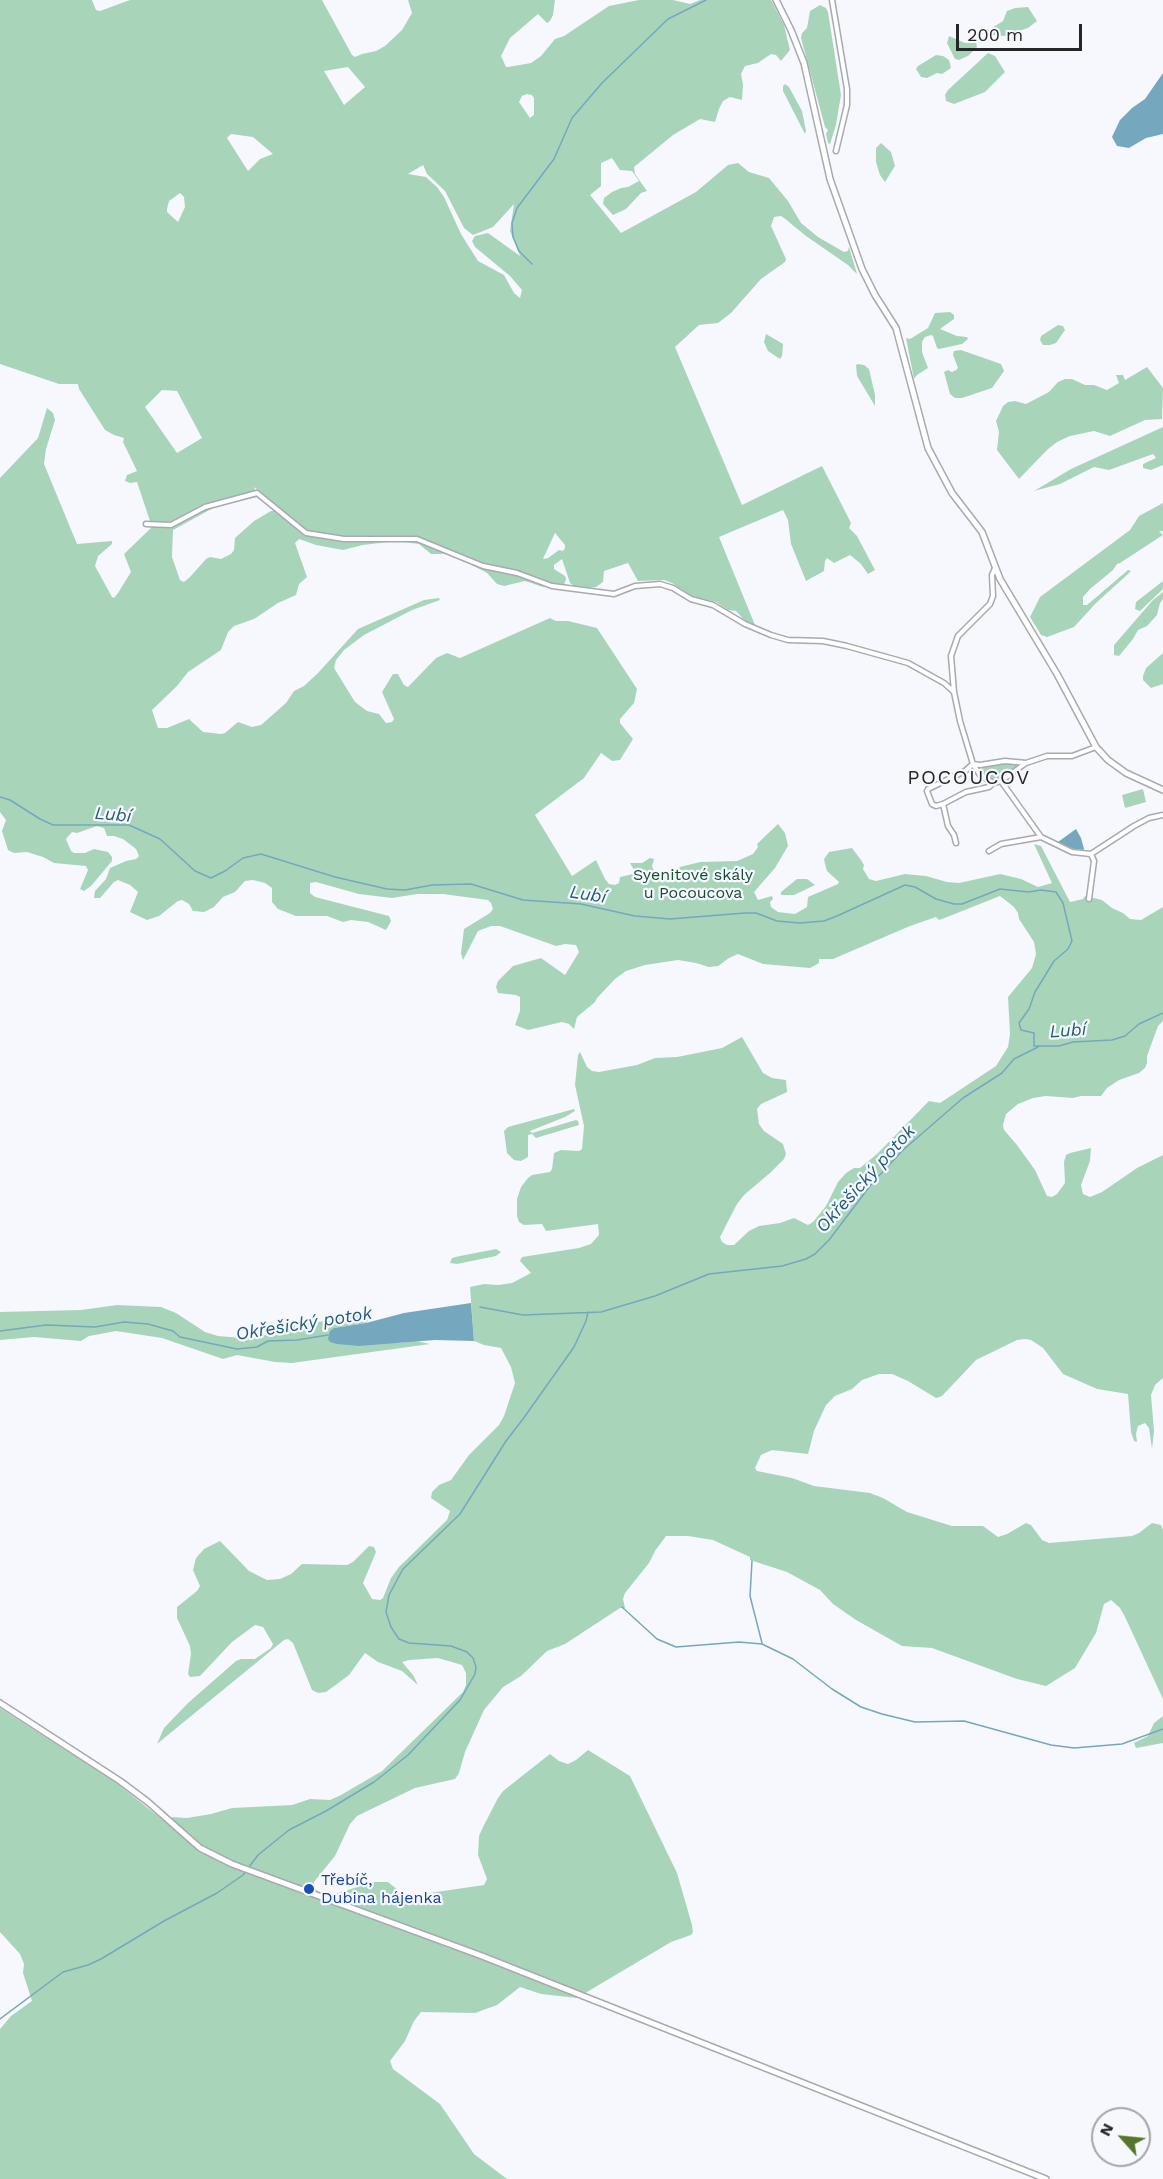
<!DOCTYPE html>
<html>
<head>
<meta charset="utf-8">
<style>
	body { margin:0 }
	#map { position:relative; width:1163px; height:2179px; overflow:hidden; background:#f7f8fe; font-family:"Work Sans",sans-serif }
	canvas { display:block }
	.north { position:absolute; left:1091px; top:2107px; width:60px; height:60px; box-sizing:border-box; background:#f7f8fe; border:2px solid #a3a4a9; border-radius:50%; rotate:297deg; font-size:16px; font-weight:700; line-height:24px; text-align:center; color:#262629 }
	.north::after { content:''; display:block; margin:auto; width:21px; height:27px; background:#57752b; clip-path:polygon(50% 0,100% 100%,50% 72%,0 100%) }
	.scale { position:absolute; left:956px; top:24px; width:126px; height:27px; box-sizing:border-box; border:3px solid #262629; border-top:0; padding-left:8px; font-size:18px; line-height:21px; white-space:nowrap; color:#262629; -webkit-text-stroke:4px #f7f8fe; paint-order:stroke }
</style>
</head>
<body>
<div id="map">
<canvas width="1163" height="2179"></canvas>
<div class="north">N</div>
<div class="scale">200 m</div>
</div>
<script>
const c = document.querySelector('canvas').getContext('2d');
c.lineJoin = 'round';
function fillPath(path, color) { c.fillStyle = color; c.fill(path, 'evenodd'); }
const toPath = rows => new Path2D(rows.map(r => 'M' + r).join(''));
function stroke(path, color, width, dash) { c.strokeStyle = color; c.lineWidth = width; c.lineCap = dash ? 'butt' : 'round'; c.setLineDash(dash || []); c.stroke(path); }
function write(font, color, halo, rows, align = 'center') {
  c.font = font + ' "Work Sans",sans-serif'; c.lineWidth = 4.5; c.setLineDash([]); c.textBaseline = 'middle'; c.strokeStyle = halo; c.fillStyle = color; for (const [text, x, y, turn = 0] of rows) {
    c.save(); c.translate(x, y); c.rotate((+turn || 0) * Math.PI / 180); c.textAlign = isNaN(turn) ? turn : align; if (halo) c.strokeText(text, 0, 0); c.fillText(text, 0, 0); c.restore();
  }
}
fillPath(toPath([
	[0,0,92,0,96,10,100,11,130,0,322,0,352,55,355,57,362,54,376,51,385,46,402,30,412,13,408,0,555,0,553,15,550,21,547,23,538,14,510,38,501,56,506,67,508,67,531,63,541,56,555,39,564,36,609,6,639,0,673,0,690,4,700,0,771,0,784,25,790,50,781,61,776,55,771,54,758,63,745,66,741,74,743,85,742,100,730,97,723,101,719,109,715,122,700,119,673,135,634,167,635,174,647,191,641,193,626,209,613,215,603,204,604,198,612,192,621,188,628,187,639,181,632,171,620,170,612,158,601,163,601,186,590,195,621,233,696,192,728,165,738,163,749,172,769,178,788,201,801,223,818,237,844,252,848,251,849,247,857,274,848,265,806,236,784,218,781,216,774,217,771,226,786,259,785,262,761,279,731,313,718,323,699,325,675,347,742,505,822,466,849,519,851,523,849,528,857,536,875,570,868,574,861,564,850,555,834,563,827,558,825,561,824,571,806,581,791,544,788,520,783,510,719,537,755,625,746,622,736,611,728,610,716,602,691,596,672,583,664,580,638,581,628,563,604,571,603,582,596,587,587,588,574,586,570,583,562,559,554,565,554,569,565,576,566,579,564,585,551,584,543,587,525,581,504,586,497,584,487,573,468,563,446,554,431,554,419,544,396,541,363,545,343,550,316,545,299,539,295,543,307,577,299,584,296,595,278,603,254,619,234,626,228,632,221,650,188,672,177,686,152,710,158,728,167,728,189,719,203,732,221,734,225,733,238,722,252,727,261,725,286,703,294,691,304,686,318,673,358,629,424,600,439,598,440,600,412,610,364,635,344,650,336,660,334,668,355,702,367,711,379,714,386,723,392,722,394,719,382,692,393,674,398,674,404,685,408,687,436,658,447,653,460,658,550,618,556,621,568,621,597,628,637,689,634,703,620,719,620,723,633,739,620,760,612,761,601,753,584,778,535,815,572,876,596,860,605,879,609,884,615,885,619,883,620,877,633,874,634,870,630,863,642,863,650,858,654,859,652,866,655,873,661,876,668,876,680,867,700,862,737,861,753,854,758,847,757,844,778,824,785,833,788,846,775,868,754,892,758,900,772,896,773,899,770,902,771,907,778,912,795,914,807,907,808,897,838,884,839,882,827,871,825,864,824,859,829,852,852,848,861,860,864,865,863,869,869,879,876,881,905,874,926,876,947,882,959,883,1000,874,1021,879,1038,887,1052,883,1034,844,1041,846,1070,902,1083,899,1085,896,1102,900,1112,908,1123,913,1130,919,1141,920,1163,907,1163,1021,1158,1026,1147,1056,1147,1063,1145,1068,1139,1073,1119,1080,1107,1088,1101,1096,1081,1096,1073,1098,1046,1096,1033,1098,1018,1104,1006,1114,1003,1125,1004,1130,1017,1145,1035,1170,1047,1196,1052,1197,1057,1194,1065,1183,1064,1162,1066,1155,1070,1153,1091,1148,1090,1161,1081,1185,1083,1194,1090,1197,1102,1192,1137,1168,1163,1155,1163,1378,1155,1385,1151,1395,1154,1431,1152,1449,1149,1428,1145,1423,1138,1426,1136,1434,1137,1442,1134,1441,1131,1432,1128,1394,1097,1389,1063,1374,1043,1348,1031,1340,1025,1339,1017,1340,976,1360,942,1396,936,1398,908,1381,892,1374,879,1374,862,1380,852,1389,835,1396,826,1405,814,1431,808,1454,772,1450,761,1455,755,1468,757,1471,792,1478,814,1486,870,1493,883,1498,907,1512,952,1526,983,1526,998,1537,1007,1534,1026,1523,1031,1525,1042,1540,1049,1543,1132,1536,1139,1533,1152,1523,1161,1525,1163,1530,1163,1699,1125,1617,1120,1608,1111,1600,1104,1604,1096,1633,1075,1668,1046,1686,1017,1679,932,1648,902,1646,856,1620,833,1604,820,1590,787,1572,750,1560,750,1557,713,1540,688,1536,666,1536,655,1551,649,1563,625,1593,623,1599,625,1608,620,1608,565,1644,547,1651,521,1676,503,1687,484,1710,465,1752,459,1773,455,1779,415,1788,357,1816,350,1824,335,1856,314,1882,313,1888,323,1894,332,1895,373,1882,388,1882,403,1894,409,1896,484,1885,487,1879,478,1855,479,1836,483,1827,498,1798,503,1791,550,1754,559,1761,568,1764,576,1760,588,1750,630,1776,677,1873,692,1925,693,1932,691,1935,671,1942,577,1998,541,1994,520,1987,497,2005,475,2013,421,2012,414,2021,405,2041,390,2061,393,2069,440,2104,474,2154,507,2179,0,2179,0,2029,11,2016,32,2001,23,1973,24,1964,20,1954,0,1932,0,1708,114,1781,164,1821,172,1817,187,1818,211,1814,232,1808,292,1805,310,1799,330,1800,341,1795,382,1771,463,1692,466,1685,466,1673,462,1665,438,1658,409,1660,402,1662,413,1675,418,1685,402,1671,378,1662,365,1653,349,1675,326,1692,318,1693,312,1690,293,1643,288,1639,284,1640,157,1744,164,1728,188,1703,236,1661,241,1659,255,1659,271,1648,273,1644,263,1627,255,1625,232,1642,200,1676,190,1677,188,1674,191,1654,190,1646,177,1618,177,1607,197,1591,200,1586,193,1570,196,1558,204,1549,220,1541,249,1571,267,1580,280,1579,291,1574,302,1564,347,1565,353,1562,369,1546,374,1547,376,1552,363,1583,372,1599,380,1600,383,1598,391,1578,399,1567,447,1520,450,1511,431,1498,432,1492,439,1485,451,1480,469,1455,499,1425,504,1416,515,1383,511,1367,501,1348,484,1345,474,1341,470,1287,484,1284,498,1285,512,1283,531,1273,520,1261,522,1257,579,1248,591,1244,599,1235,598,1224,546,1231,542,1224,524,1225,519,1222,517,1216,517,1199,521,1187,528,1178,532,1175,550,1172,552,1169,554,1153,561,1150,579,1151,582,1149,584,1126,575,1085,578,1055,580,1052,587,1067,592,1071,599,1072,637,1065,655,1058,677,1057,722,1048,742,1037,763,1073,772,1078,786,1080,787,1092,761,1104,757,1109,759,1124,764,1131,783,1144,786,1154,784,1159,770,1173,744,1195,737,1204,720,1237,722,1242,727,1245,734,1245,749,1231,759,1226,780,1223,794,1218,808,1225,813,1222,826,1206,838,1182,846,1173,854,1168,860,1168,878,1153,929,1101,940,1103,996,1066,1008,1047,1010,1034,1008,997,1032,968,1036,954,1034,942,1019,919,1018,913,1014,907,1000,896,942,919,939,920,936,917,910,926,833,959,819,959,819,963,810,968,763,964,738,954,729,958,718,966,709,967,696,963,678,960,645,965,626,971,615,979,597,998,595,1002,577,1017,574,1029,569,1024,562,1022,528,1030,515,1025,520,1011,520,997,516,995,498,993,496,987,498,981,513,966,541,958,565,975,579,952,576,945,565,944,556,946,500,926,491,926,478,931,463,960,461,953,464,929,490,913,493,909,491,903,488,900,443,894,417,894,392,898,359,894,316,882,310,883,310,893,315,897,389,916,391,921,386,930,368,922,351,920,343,922,327,916,296,916,278,909,272,902,272,888,265,883,253,880,245,881,235,892,223,897,214,907,204,912,193,911,189,904,182,900,178,901,159,916,147,920,130,912,138,892,130,885,118,880,114,882,100,898,94,898,95,891,106,879,110,868,126,861,136,859,139,856,136,849,123,839,114,836,107,836,104,828,97,826,77,833,72,832,66,839,71,851,74,853,85,853,94,849,108,852,112,857,112,861,91,886,84,891,80,889,88,870,86,866,54,863,43,857,27,852,14,853,8,850,2,831,6,820,0,812,0,478,38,438,47,408,53,413,55,420,46,449,44,464,77,544,112,541,112,544,98,556,95,566,112,597,114,598,118,593,131,572,124,554,152,527,137,482,130,483,125,481,127,475,137,471,123,442,124,438,114,435,105,430,79,389,78,384,59,384,0,364],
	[348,67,365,87,344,105,324,71],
	[527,94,532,95,534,98,534,115,530,118,519,102,522,96],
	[231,134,253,137,273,154,260,159,248,171,227,138],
	[423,165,427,174,445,191,464,228,473,235,493,227,514,204,510,231,520,256,488,233,475,236,472,241,475,247,510,276,522,290,520,298,514,293,504,275,478,261,461,234,444,197,437,187,426,177,408,174],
	[180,193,184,197,185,207,178,222,167,212,167,209,169,201],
	[162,390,177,391,202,438,177,453,145,407],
	[254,487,281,511,271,511,254,521,235,538,234,550,231,554,221,559,210,557,206,559,190,577,184,582,180,580,172,557,173,530,215,507,257,497],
	[555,533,565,545,565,548,563,551,559,550,548,558,543,559],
	[820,5,826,8,828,12,841,95,836,125,830,144,828,143,826,134,828,130,825,127,801,38,802,33,807,28,810,11],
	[1028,7,1037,21,1028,28,1004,36,992,35,987,31,1003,21,1007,11,1015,8],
	[949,36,965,43,976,42,977,47,968,56,959,60,955,59,947,43],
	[988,53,995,56,1005,72,985,92,954,104,946,101,945,95,948,90],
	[936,55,943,56,949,60,951,68,942,74,937,73,927,78,921,77,916,69,918,66],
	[785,84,789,87,802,111,806,131,805,134,783,91,783,86],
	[881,143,891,152,895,166,885,182,880,175,876,162,876,148],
	[950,312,954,315,954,319,940,329,957,336,967,337,968,339,962,344,939,349,937,348,933,336,931,335,925,337,922,342,922,352,928,368,917,375,914,379,906,338,910,339,928,328,935,313],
	[1058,325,1063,326,1065,330,1056,343,1050,345,1043,345,1040,340,1041,336],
	[766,334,783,344,782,356,780,359,768,351,764,342],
	[961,350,1001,364,1004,371,992,388,962,398,955,398,950,394,944,372,948,370,952,372,956,370,958,368,953,355,954,351],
	[858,364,864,365,869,369,875,395,875,406,857,376,856,365],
	[1147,367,1163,388,1162,419,1145,420,1110,436,1094,431,1070,436,1057,442,1047,450,1019,479,997,450,999,432,996,421,1003,406,1008,402,1015,401,1026,404,1049,392,1058,382,1065,379,1072,379,1085,385,1094,385,1107,390,1119,383,1116,375,1123,375,1125,380],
	[1163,427,1163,465,1151,470,1143,468,1143,464,1156,458,1153,454,1109,470,1094,467,1060,484,1034,491,1071,469],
	[1163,503,1163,531,1159,531,1163,535,1120,563,1117,564,1113,570,1090,589,1083,597,1083,605,1087,605,1128,570,1131,571,1127,575,1096,603,1074,627,1047,637,1041,635,1030,617,1040,597,1130,530,1139,516],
	[1163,581,1163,589,1140,611,1135,609,1136,602],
	[1163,592,1163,599,1160,603,1157,615,1147,626,1138,630,1133,639,1119,656,1114,655,1114,645,1153,600],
	[1163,653,1163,684,1151,688,1143,680,1143,676,1146,668],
	[1005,762,1020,765,1000,779,995,780,986,776,980,770,985,765],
	[1143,789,1146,802,1125,808,1122,795],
	[797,879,807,879,815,885,794,895,781,895,781,892],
	[574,1109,575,1111,565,1117,530,1131,532,1133,576,1120,578,1121,579,1125,536,1138,532,1134,528,1135,528,1157,521,1161,514,1160,507,1153,504,1131,508,1127],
	[496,1249,501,1252,496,1256,457,1264,450,1263,452,1258,460,1256],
	[117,1305,161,1307,176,1313,205,1332,218,1336,242,1338,267,1335,272,1337,290,1325,334,1320,358,1312,370,1318,366,1323,334,1328,397,1343,416,1341,430,1344,292,1363,275,1362,237,1355,223,1359,162,1338,116,1331,89,1336,81,1341,34,1337,0,1340,0,1312,81,1310],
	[1163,1716,1163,1743,1136,1748,1134,1743,1148,1736,1154,1723]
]), '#a8d5ba');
fillPath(toPath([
	[1163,73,1163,134,1146,138,1129,148,1117,146,1112,137,1120,120,1132,108,1145,99],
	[1076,829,1081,838,1084,849,1083,850,1067,848,1058,842],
	[471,1303,474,1341,435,1340,359,1346,337,1344,330,1342,328,1339,330,1331,334,1328,366,1323,404,1313]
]), '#75a7bf');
stroke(toPath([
	[532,264,519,251,513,237,512,223,517,208,554,159,572,118,602,83,668,19,706,0],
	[0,797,10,800,40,819,53,825,129,825,160,839,195,871,211,878,225,871,243,858,261,854,335,877,387,889,405,890,432,885,471,884,523,900,581,904,635,916,670,919,745,913,756,913,777,921,800,923,824,921,837,916,905,885,915,887,936,899,954,904,962,904,1000,889,1029,892,1041,890,1056,892,1063,903,1072,941,1068,949,1054,961,1035,992,1029,1009,1019,1023,1021,1030,1034,1033,1034,1046,1059,1046,1073,1042,1112,1040,1125,1036,1139,1024,1163,1013],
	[480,1307,523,1315,601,1312,655,1296,709,1274,782,1266,806,1259,815,1254,829,1240,873,1182,903,1150,963,1098,1002,1073,1014,1059,1038,1047],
	[0,1331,46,1325,95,1327,124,1322,148,1324,173,1331,180,1337,237,1349,257,1347,268,1341,297,1340,328,1335],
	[752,1561,750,1596,762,1643],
	[622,1607,657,1639,676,1647,739,1642,762,1644,793,1659,832,1689,861,1707,882,1714,915,1722,964,1721,1051,1745,1074,1748,1122,1744,1163,1729],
	[0,2019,63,1972,88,1965,101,1959,164,1921,217,1893,243,1875,258,1855,289,1830,326,1811,374,1782,408,1755,460,1700,475,1674,476,1667,473,1658,467,1652,451,1646,409,1643,399,1639,391,1627,386,1612,389,1595,403,1569,460,1514,506,1441,523,1419,574,1347,586,1321,588,1312]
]), '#75a7bf', 1.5);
const street = toPath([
	[832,0,847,89,847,105,836,151],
	[146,524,171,525,205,507,257,493,306,533,344,539,417,539,483,566,517,573,552,586,614,594,635,586,660,584,673,588,691,599,713,605,745,624,771,635,788,640,823,641,847,646,908,663,944,683,954,692],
	[995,568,992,575,993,596,990,604,958,636,951,656,954,692,960,721,973,764,980,775,993,783,1001,781,1026,763,1047,756,1072,756,1096,747],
	[1001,781,1041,837,1072,852,1091,854,1134,826,1149,818,1163,815],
	[943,804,936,806,932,804,927,791,928,789,965,771,973,764,980,765,1005,761,1026,763],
	[956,843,954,835,948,826,943,804,966,792,989,787,993,783],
	[989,851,1001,844,1041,837],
	[1089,899,1094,861,1091,854]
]);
const secondary = toPath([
	[776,0,791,30,804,63,830,179,862,269,875,295,896,328,928,448,952,493,982,532,1000,579,1057,674,1096,747,1108,760,1126,773,1163,790],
	[0,1703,120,1781,148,1802,200,1848,232,1864,482,1956,1046,2179]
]);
stroke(street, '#a8a9b1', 7);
stroke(secondary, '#a8a9b1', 8);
stroke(street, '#fff', 4);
stroke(secondary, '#fff', 5);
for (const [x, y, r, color] of [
	[309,1889,6,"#1a4fb4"]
]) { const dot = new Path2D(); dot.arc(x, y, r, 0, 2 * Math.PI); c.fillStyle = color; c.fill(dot); stroke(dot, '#f7f8fe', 2); }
write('16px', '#154d31', '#f7f8fe', [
	["Syenitové skály",693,875],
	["u Pocoucova",693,893]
]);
write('16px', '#164399', '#f7f8fe', [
	["Třebíč,",321,1880],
	["Dubina hájenka",321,1898]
], 'left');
write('italic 18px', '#205e78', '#f7f8fe', [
	["Lubí",113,815,5],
	["Lubí",588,895,9],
	["Lubí",1068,1031,-4],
	["Okřešický potok",866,1179,-48],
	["Okřešický potok",304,1324,-9]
]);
c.letterSpacing = '1.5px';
write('20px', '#262629', '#f7f8fe', [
	["POCOUCOV",969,778]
]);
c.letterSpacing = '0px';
</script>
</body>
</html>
